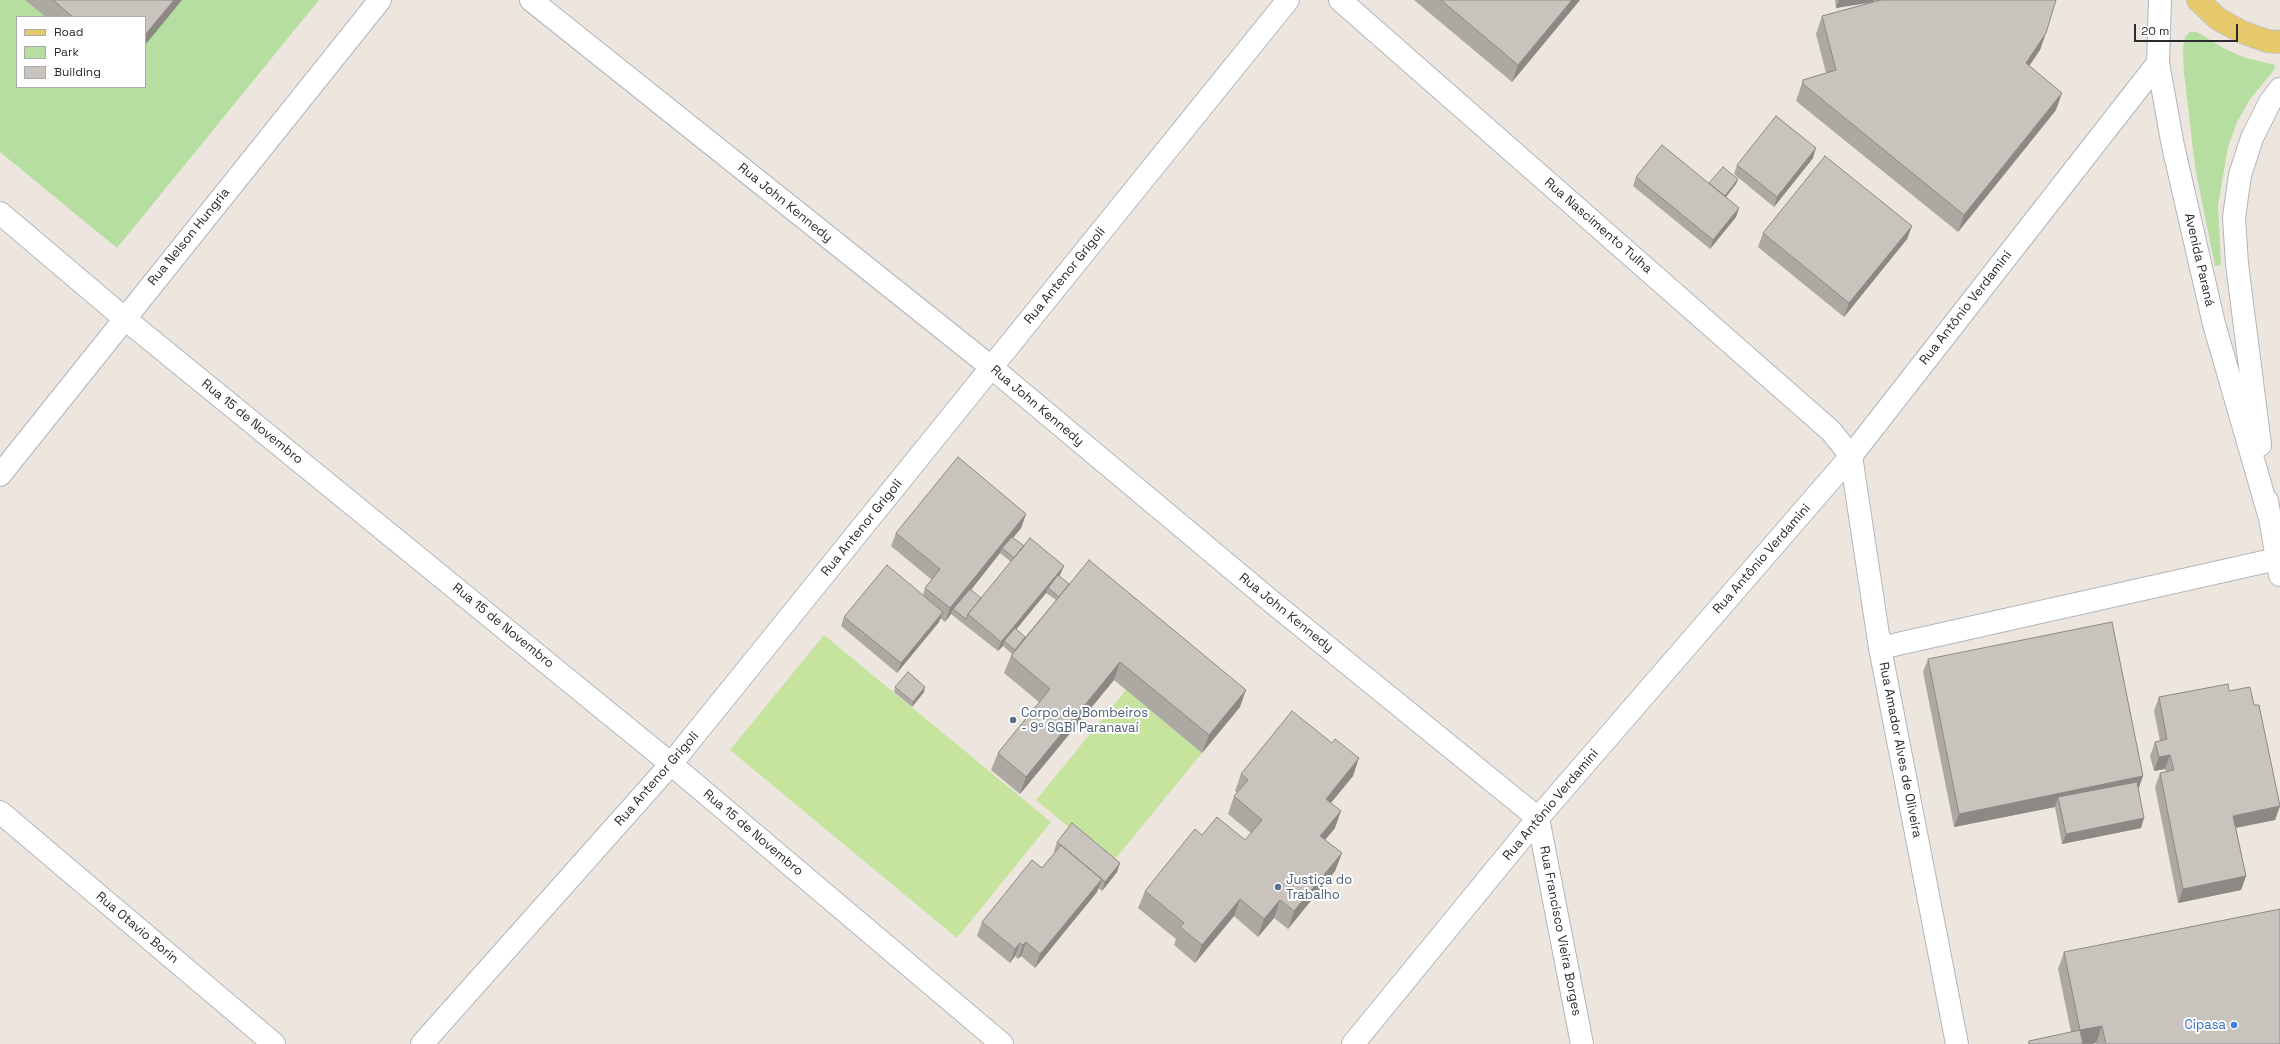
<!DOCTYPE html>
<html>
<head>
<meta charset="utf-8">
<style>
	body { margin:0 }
	#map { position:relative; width:2280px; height:1044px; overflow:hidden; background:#ece6df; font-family:"Space Grotesk",sans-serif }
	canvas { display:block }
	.legend { position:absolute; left:16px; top:16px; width:130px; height:72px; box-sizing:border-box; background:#fff; border:1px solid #aaa; margin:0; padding:5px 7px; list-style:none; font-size:12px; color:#2b2b2b }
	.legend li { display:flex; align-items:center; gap:8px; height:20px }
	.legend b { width:20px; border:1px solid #aaa }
	.scale { position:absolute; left:2134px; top:24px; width:104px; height:18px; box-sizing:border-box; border:2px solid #2b2b2b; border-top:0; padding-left:5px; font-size:12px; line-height:14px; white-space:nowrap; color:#2b2b2b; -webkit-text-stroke:3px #fff; paint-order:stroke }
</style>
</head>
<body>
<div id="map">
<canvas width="2280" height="1044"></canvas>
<ul class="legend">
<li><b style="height:5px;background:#e5c96b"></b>Road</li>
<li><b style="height:11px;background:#b5dea0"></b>Park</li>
<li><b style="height:11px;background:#c8c4bd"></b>Building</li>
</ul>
<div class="scale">20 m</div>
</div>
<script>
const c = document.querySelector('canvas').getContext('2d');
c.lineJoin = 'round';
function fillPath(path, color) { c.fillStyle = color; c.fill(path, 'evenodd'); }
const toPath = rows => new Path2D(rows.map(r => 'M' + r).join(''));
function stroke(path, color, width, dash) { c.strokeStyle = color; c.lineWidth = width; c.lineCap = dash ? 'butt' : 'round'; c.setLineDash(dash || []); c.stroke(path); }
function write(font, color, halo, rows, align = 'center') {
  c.font = font + ' "Space Grotesk",sans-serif'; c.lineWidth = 4; c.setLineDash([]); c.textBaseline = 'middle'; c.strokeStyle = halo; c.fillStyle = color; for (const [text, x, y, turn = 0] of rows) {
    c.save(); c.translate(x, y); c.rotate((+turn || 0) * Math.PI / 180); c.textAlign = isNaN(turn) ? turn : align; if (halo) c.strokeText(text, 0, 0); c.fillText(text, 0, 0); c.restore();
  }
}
fillPath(toPath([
	[0,0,319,0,117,248,0,152],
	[17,17,145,17,145,87,17,87],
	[2190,32,2197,32,2225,49,2246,58,2275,65,2274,70,2250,99,2237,122,2228,147,2218,205,2221,265,2215,266,2195,167,2184,72,2183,48,2185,37]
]), '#b5dea0');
fillPath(toPath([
	[824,635,1051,822,957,938,730,750],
	[1126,690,1202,753,1112,863,1036,800]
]), '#c6e49d');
const minor = toPath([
	[531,0,991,367,1272,602,1538,818,1582,1044],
	[1340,0,1831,431,1851,456,1880,648,1957,1044],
	[0,213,124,318,671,764,1002,1044],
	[0,475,380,0],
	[1880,648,2277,559],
	[0,812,274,1044],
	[422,1044,671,764,1288,0],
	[1353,1044,1538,818,1851,456,2158,63]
]);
const tertiary = toPath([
	[2160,0,2158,63,2173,146,2214,324,2269,515],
	[2260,445,2237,264,2234,217,2240,175,2252,138,2270,102,2280,89],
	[2267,501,2280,575]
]);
const primary = toPath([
	[2198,0,2218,19,2242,32,2267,41,2280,42]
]);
stroke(minor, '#b2b5be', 24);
stroke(tertiary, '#b2b5be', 24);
stroke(primary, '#c4c4c4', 24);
stroke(minor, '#fff', 22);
stroke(tertiary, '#fff', 22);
stroke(primary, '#e5c96b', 22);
fillPath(toPath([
	[25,0,182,0,145,45,145,17,46,17],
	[1414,0,1580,0,1512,82],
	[1835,0,2056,0,2040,50,2029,66,2056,110,1958,232,1796,101,1803,80,1826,73,1816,34,1822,16,1873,2,1836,8],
	[1813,158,1774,207,1734,174,1737,165],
	[1636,177,1709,183,1738,179,1736,184,1726,197,1739,208,1736,217,1710,249,1633,186],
	[1912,226,1907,239,1844,317,1758,247,1763,233],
	[1026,514,1021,528,1013,538,1024,546,1064,566,1059,576,1069,584,1240,707,1202,753,1114,680,1020,794,991,770,998,753,1039,702,1004,673,1011,656,1012,654,1003,646,998,651,951,614,945,622,940,618,939,622,897,673,841,626,844,617,923,595,925,588,932,580,891,546,896,533],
	[1000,553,1011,562,981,598,971,590],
	[1046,593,1056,600,1025,637,1016,629],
	[1928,659,2143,776,2138,790,2144,818,2141,828,2062,844,2055,807,1954,827,1923,672],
	[895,687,924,692,912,707,894,692],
	[2229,691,2254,705,2280,806,2275,820,2236,828,2246,876,2241,890,2178,903,2155,787,2160,773,2166,772,2165,769,2154,771,2150,756,2155,742,2160,741,2154,711,2159,697],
	[1241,774,1353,776,1331,803,1335,828,1325,840,1342,853,1335,871,1288,929,1274,918,1258,937,1234,916,1195,963,1174,945,1176,939,1138,908,1145,891,1202,835,1245,840,1251,833,1228,814,1234,796,1237,793,1235,791],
	[1057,842,1120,863,1117,872,1102,891,1098,888,1097,892,1035,968,1021,956,1018,959,1015,956,1010,963,977,936,982,922,1042,868,1055,852,1054,851],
	[2064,952,2280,1044,2096,1044,2096,1043,2091,1044,2028,1044,2029,1041,2071,1032,2058,969]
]), '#aca9a3');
fillPath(toPath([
	[174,0,182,0,145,45,145,35],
	[1572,0,1580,0,1512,82,1518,65],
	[1839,0,1874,0,1873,2,1836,8],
	[2046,33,2040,50,2019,81,2026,63],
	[2062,93,2056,110,1958,232,1964,215],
	[1816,148,1813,158,1774,207,1777,197],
	[1738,179,1736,184,1720,205,1722,200],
	[1739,208,1736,217,1710,249,1713,240],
	[1912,226,1907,239,1844,317,1849,303],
	[1026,514,1021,528,1003,550,1002,548,1000,553,955,610,953,609,951,614,945,622,950,608],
	[1064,566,1060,575,1049,589,1048,588,1046,593,1006,642,1004,641,1003,646,998,651,1001,642],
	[943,612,939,622,897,673,901,663],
	[1120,662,1114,680,1020,794,1026,777],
	[925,687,924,692,912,707,913,702],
	[1246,690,1240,707,1202,753,1209,735],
	[2170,755,2165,769,2154,771,2159,757],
	[1359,758,1353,776,1320,816,1326,799],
	[2143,776,2138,790,2058,797,2055,807,1954,827,1959,814],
	[2280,806,2275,820,2229,829,2233,816],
	[1341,811,1335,828,1314,853,1320,836],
	[2144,818,2141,828,2062,844,2066,834],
	[1342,853,1335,871,1288,929,1294,911],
	[1120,863,1117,872,1102,891,1105,882],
	[2246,876,2241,890,2178,903,2183,889],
	[1102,879,1097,892,1035,968,1040,954],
	[1240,899,1234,916,1195,963,1202,945],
	[1280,900,1274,918,1258,937,1264,919],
	[1026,942,1021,956,1018,959,1023,945],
	[1020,943,1015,956,1010,963,1015,949],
	[2102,1026,2096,1043,2091,1044,2075,1044,2080,1030]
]), '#8c8984');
const building = toPath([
	[53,0,174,0,145,35,145,17,73,17,53,0],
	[1441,0,1572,0,1518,65,1441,0],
	[1881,0,2056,0,2046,33,2026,63,2062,93,1964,215,1803,84,1803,80,1836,70,1822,16,1881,0],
	[1776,116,1816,148,1777,197,1737,165,1776,116],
	[1662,145,1739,208,1713,240,1636,177,1662,145],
	[1825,156,1912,226,1849,303,1763,233,1825,156],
	[1723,167,1738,179,1725,196,1709,183,1723,167],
	[958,457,1026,514,950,608,925,588,940,569,896,533,958,457],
	[1012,537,1024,546,1014,558,1002,548,1012,537],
	[1030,538,1064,566,1001,642,968,614,1030,538],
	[1089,560,1246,690,1209,735,1120,662,1026,777,998,753,1050,689,1011,656,1089,560],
	[887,565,943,612,901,663,844,617,887,565],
	[1058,575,1069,584,1059,597,1048,588,1058,575],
	[970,589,981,598,968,614,966,619,953,609,970,589],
	[2112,622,2143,776,1959,814,1928,659,2112,622],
	[1015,628,1025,637,1015,650,1004,641,1015,628],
	[908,672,925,687,913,702,895,687,908,672],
	[2228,684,2229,691,2250,687,2254,705,2259,705,2280,806,2233,816,2246,876,2183,889,2160,773,2174,770,2170,755,2159,757,2155,742,2167,739,2159,697,2228,684],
	[1292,711,1332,743,1335,739,1359,758,1326,799,1341,811,1320,836,1342,853,1294,911,1280,900,1264,919,1240,899,1202,945,1180,927,1184,923,1145,891,1195,829,1202,835,1217,817,1245,840,1262,820,1234,796,1248,780,1241,774,1292,711],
	[2137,782,2144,818,2066,834,2058,797,2137,782],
	[1072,823,1120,863,1105,882,1057,842,1072,823],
	[1061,845,1102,879,1040,954,1026,942,1023,945,1020,943,1015,949,982,922,1032,860,1042,868,1061,845],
	[2280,909,2280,1044,2106,1044,2102,1026,2080,1030,2064,952,2280,909],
	[2080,1030,2083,1044,2029,1044,2029,1041,2080,1030]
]);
fillPath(building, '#c8c4bd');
stroke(building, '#8c8984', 1);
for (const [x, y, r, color] of [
	[1013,720,4,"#5c6f8a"],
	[1278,887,4,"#5c6f8a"],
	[2234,1025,4,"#3f7fe0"]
]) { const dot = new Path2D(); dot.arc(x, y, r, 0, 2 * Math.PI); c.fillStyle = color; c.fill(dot); stroke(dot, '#fff', 1.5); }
write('13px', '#2b2b2b', '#fff', [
	["Rua John Kennedy",785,203,39],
	["Rua Nascimento Tulha",1598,226,41],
	["Rua Nelson Hungria",189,237,-51],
	["Avenida Paraná",2199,260,77],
	["Rua Antenor Grigoli",1065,276,-51],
	["Rua Antônio Verdamini",1966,308,-52],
	["Rua John Kennedy",1037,406,40],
	["Rua 15 de Novembro",252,422,39],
	["Rua Antenor Grigoli",862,528,-51],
	["Rua Antônio Verdamini",1762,559,-49],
	["Rua John Kennedy",1286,613,39],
	["Rua 15 de Novembro",503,626,39],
	["Rua Amador Alves de Oliveira",1900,750,79],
	["Rua Antenor Grigoli",657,779,-49],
	["Rua Antônio Verdamini",1551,805,-50],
	["Rua 15 de Novembro",753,833,40],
	["Rua Otavio Borin",137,928,40],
	["Rua Francisco Vieira Borges",1560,931,79]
]);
write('13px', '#4e5e75', '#fff', [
	["Corpo de Bombeiros",1021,713],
	["- 9º SGBI Paranavaí",1021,728],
	["Justiça do",1286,880],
	["Trabalho",1286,895]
], 'left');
write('13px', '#366cbe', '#fff', [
	["Cipasa",2226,1025]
], 'right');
</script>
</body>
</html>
